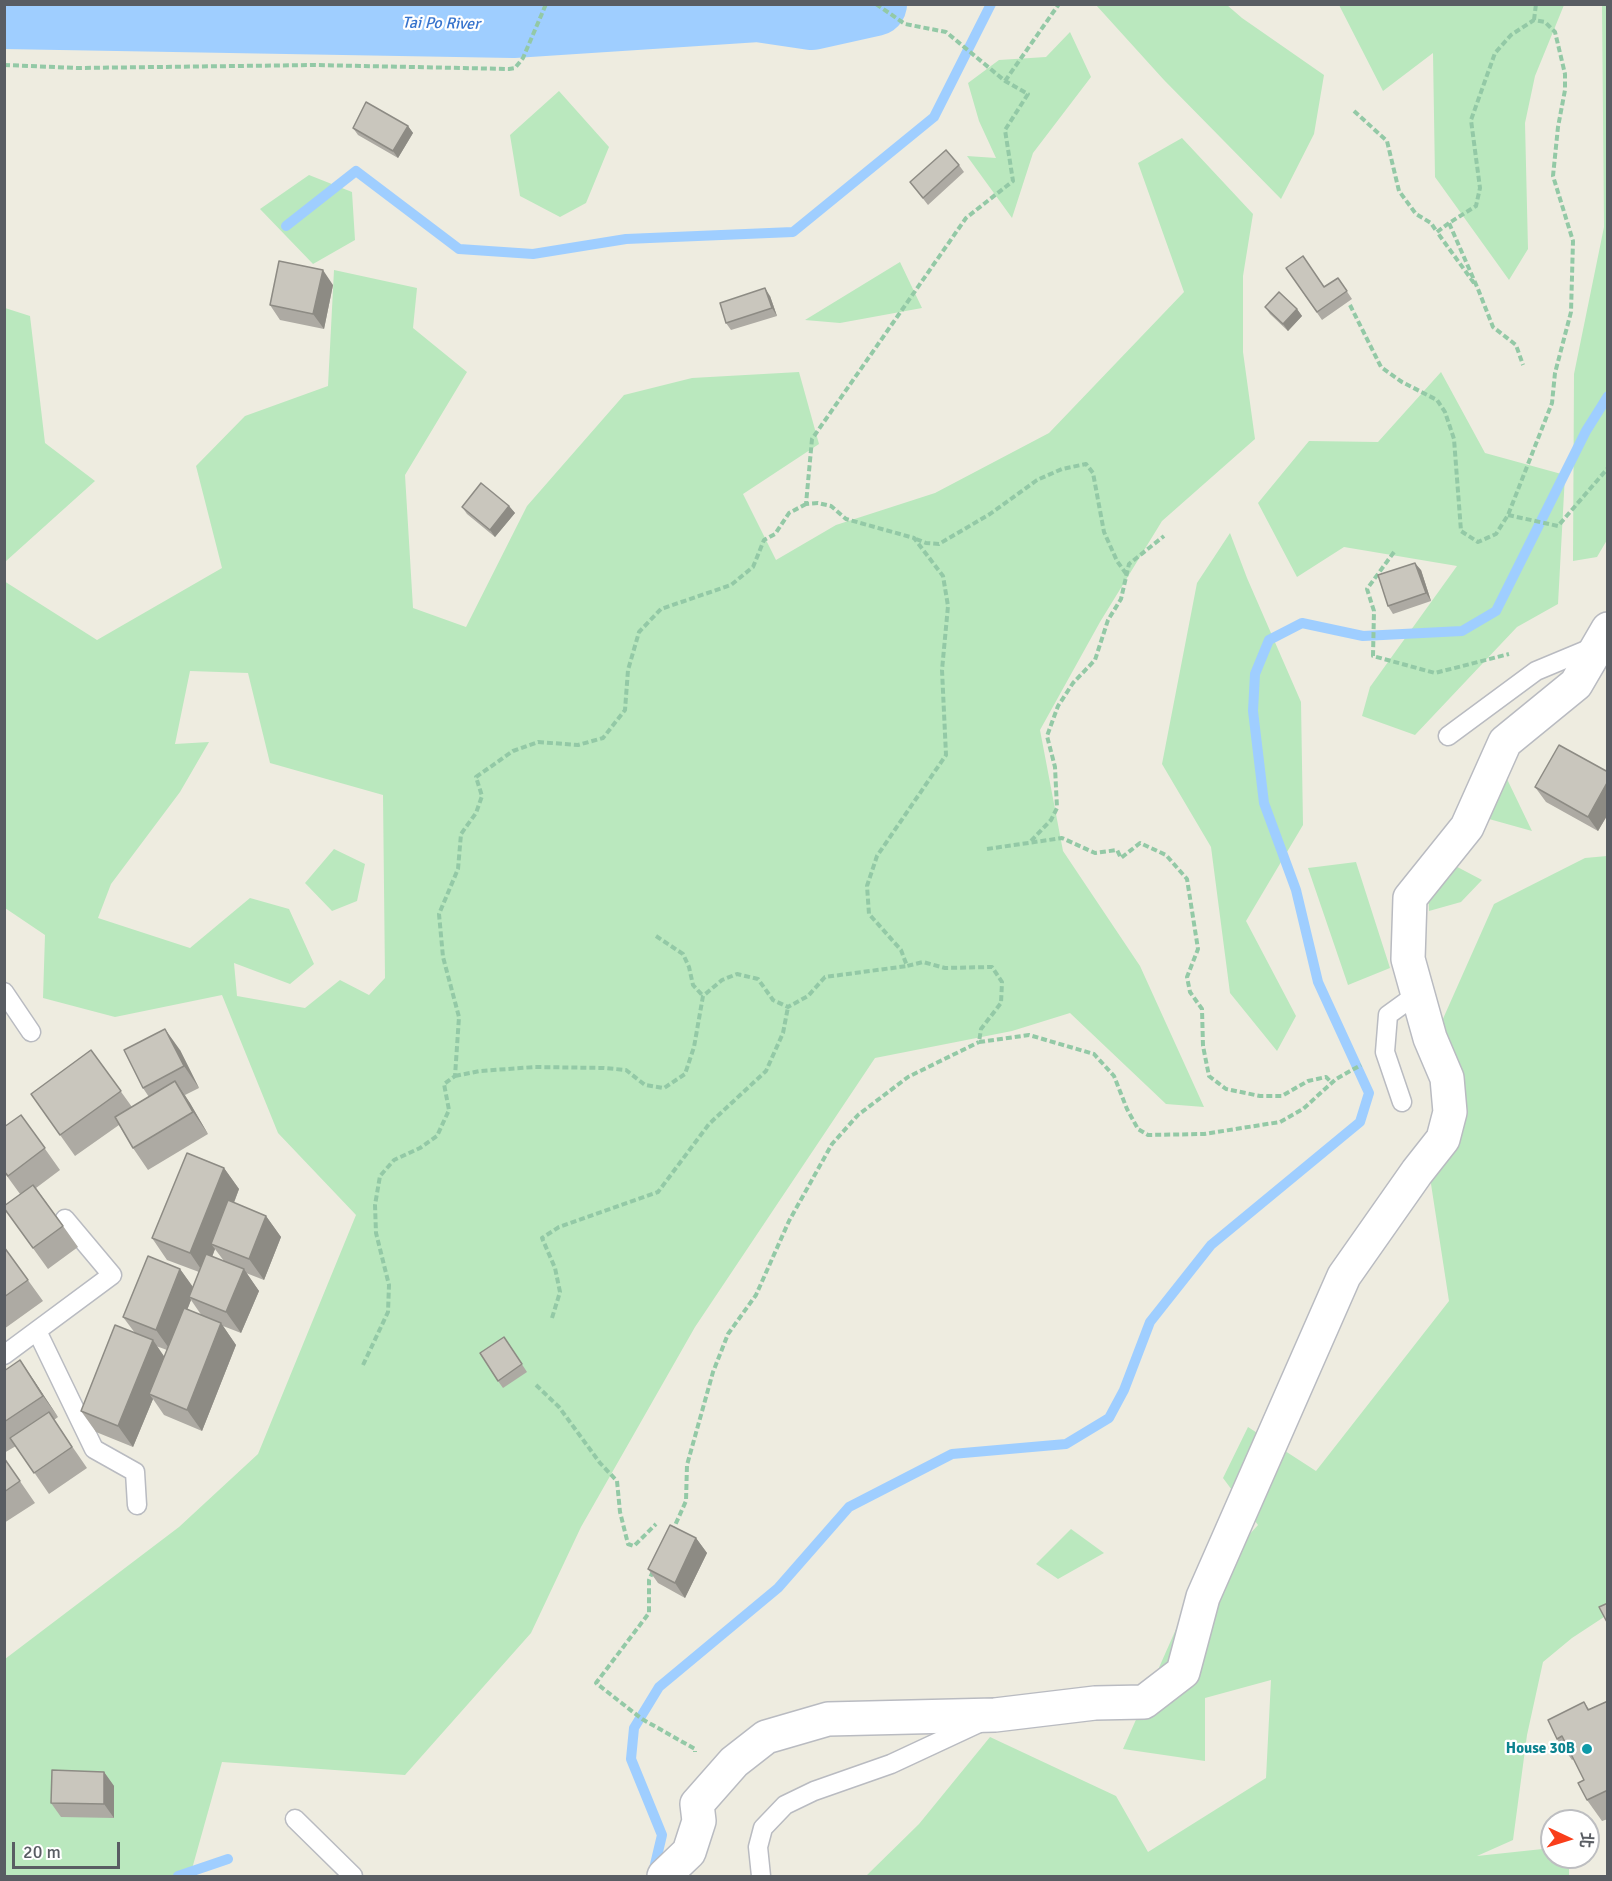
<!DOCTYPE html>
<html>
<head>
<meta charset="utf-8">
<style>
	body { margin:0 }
	#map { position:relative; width:1612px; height:1881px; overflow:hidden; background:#eeece0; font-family:Signika,"Noto Sans TC",sans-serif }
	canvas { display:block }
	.frame { position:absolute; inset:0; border:6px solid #595d63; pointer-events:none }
	.north { position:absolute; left:1540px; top:1809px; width:60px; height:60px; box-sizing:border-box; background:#fff; border:2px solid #bdbec1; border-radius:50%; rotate:94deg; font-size:16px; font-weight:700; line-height:24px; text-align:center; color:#595d63 }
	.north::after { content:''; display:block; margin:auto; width:21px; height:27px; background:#f93e1b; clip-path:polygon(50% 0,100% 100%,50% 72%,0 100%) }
	.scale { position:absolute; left:12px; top:1842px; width:108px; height:27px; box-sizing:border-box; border:3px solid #595d63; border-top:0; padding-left:8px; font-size:18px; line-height:21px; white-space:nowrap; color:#595d63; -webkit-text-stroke:4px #fff; paint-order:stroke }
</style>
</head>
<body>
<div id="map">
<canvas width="1612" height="1881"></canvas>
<div class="frame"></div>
<div class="north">北</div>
<div class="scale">20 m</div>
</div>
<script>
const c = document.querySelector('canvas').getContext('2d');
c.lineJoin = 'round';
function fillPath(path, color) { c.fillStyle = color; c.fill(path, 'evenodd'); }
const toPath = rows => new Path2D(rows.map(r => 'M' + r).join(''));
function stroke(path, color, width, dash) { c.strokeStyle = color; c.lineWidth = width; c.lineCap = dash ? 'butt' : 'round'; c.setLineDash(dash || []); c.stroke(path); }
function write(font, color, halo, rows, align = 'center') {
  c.font = font + ' Signika,sans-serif'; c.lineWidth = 4.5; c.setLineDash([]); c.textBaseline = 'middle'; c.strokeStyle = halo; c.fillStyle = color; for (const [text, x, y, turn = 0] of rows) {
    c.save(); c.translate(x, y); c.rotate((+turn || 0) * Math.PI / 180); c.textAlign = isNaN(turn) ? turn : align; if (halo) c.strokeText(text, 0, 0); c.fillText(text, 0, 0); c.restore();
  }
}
fillPath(toPath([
	[1096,5,1227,5,1242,18,1324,75,1314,134,1281,199,1164,80],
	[1339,5,1564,5,1535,76,1525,123,1528,249,1509,280,1435,177,1433,53,1383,91],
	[1602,5,1608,5,1607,540,1597,557,1573,561,1574,374,1604,227],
	[1070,32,1091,77,1033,153,1012,218,967,156,996,158,979,121,968,83,999,60,1046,57],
	[559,91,609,147,586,203,560,217,520,196,510,135],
	[1182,138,1253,214,1243,276,1243,352,1255,439,1162,521,1100,622,1040,730,1063,851,1140,966,1204,1107,1166,1104,1070,1013,1012,1031,875,1058,695,1327,581,1527,531,1633,405,1775,222,1762,190,1876,5,1876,5,1659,179,1527,258,1454,356,1215,278,1133,222,995,115,1017,43,998,45,935,5,908,4,581,97,640,222,568,196,466,245,416,328,386,334,270,417,288,413,328,467,372,405,475,413,608,466,627,527,506,624,395,692,378,799,372,819,444,743,494,776,560,836,525,935,493,1049,433,1184,292,1138,163],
	[190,671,248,673,270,763,383,795,385,978,369,995,340,980,305,1008,237,996,234,963,290,984,314,964,289,909,250,898,190,948,98,918,111,884,180,792,209,742,175,744],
	[309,175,352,192,355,240,313,264,260,209],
	[900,262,922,308,840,323,805,320],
	[5,308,30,316,45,443,95,481,5,562],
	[1441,372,1485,453,1565,475,1558,604,1517,627,1415,735,1362,716,1370,687,1457,566,1344,547,1297,577,1258,503,1309,441,1378,442],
	[1230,533,1247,578,1301,702,1303,825,1246,921,1296,1016,1277,1051,1230,993,1211,847,1162,764,1197,583],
	[1507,779,1532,831,1489,819,1468,792],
	[334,849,365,864,357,901,332,911,305,883],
	[1427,851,1482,880,1461,902,1429,911],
	[1607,856,1607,1615,1572,1638,1543,1662,1527,1735,1513,1840,1477,1856,1552,1848,1552,1857,1569,1857,1569,1876,866,1876,919,1824,990,1737,1116,1796,1148,1852,1266,1778,1271,1680,1205,1698,1205,1761,1123,1749,1188,1602,1258,1525,1223,1478,1248,1427,1316,1471,1449,1301,1431,1184,1442,1021,1494,904,1585,858],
	[1356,862,1390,968,1348,985,1308,868],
	[1071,1529,1104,1553,1058,1579,1036,1564]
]), '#bae8be');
stroke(toPath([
	[758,10,759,4],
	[286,226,356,171,459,249,533,254,626,239,793,232,934,117,991,4],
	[653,1873,662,1835,631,1759,634,1728,659,1687,778,1588,849,1507,952,1454,1066,1444,1109,1418,1124,1390,1150,1322,1211,1245,1360,1122,1369,1093,1318,982,1296,890,1264,803,1253,711,1255,674,1269,640,1302,623,1363,636,1462,631,1496,611,1586,431,1608,396],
	[178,1876,228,1859]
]), '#9fceff', 10);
stroke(toPath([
	[4,17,513,26,758,10,812,18,875,4]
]), '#9fceff', 64);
const service = toPath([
	[1448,736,1536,671,1596,646],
	[4,992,31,1032],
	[1402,1102,1385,1052,1388,1015,1417,994],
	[37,1331,94,1449,135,1472,137,1505],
	[4,1355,112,1275,65,1219],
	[295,1819,353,1876],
	[761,1876,758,1847,763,1828,785,1805,814,1791,891,1764,979,1723]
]);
const minor = toPath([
	[664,1876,689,1852,699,1821,697,1804,734,1762,766,1737,828,1719,995,1715,1095,1703,1144,1702,1183,1672,1203,1597,1344,1276,1417,1172,1443,1139,1450,1112,1447,1078,1430,1038,1408,959,1410,898,1467,827,1505,742,1576,684,1608,629]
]);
stroke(service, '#b9bbc1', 21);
stroke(minor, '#b9bbc1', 36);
stroke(toPath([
	[876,4,905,24,946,32,1005,81,1028,94,1005,130,1013,181,966,218,812,439,806,504,818,503,831,506,846,519,914,538,943,576,948,606,942,670,946,755,877,856,867,886,869,914,901,950,907,966,923,962,945,968,992,967,1002,982,1001,1003,981,1029,979,1042,1029,1035,1094,1054,1114,1076,1127,1109,1138,1129,1148,1135,1204,1134,1280,1122,1303,1109,1336,1079,1361,1065],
	[1534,20,1536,4],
	[4,65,79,68,315,65,509,69,515,68,523,58,546,4],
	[1005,81,1059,4],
	[1354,111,1387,141,1399,191,1416,214,1431,223,1437,232],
	[1449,223,1437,232,1474,283],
	[1350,305,1381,367,1402,382,1437,400,1445,412,1454,439,1461,531,1478,542,1496,534,1508,515,1552,403,1555,373,1571,312,1573,241,1553,176,1558,127,1565,90,1565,74,1555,32,1545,22,1534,20,1511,35,1495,53,1471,120,1480,188,1476,206,1449,223,1478,289,1493,327,1516,345,1523,365],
	[1508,515,1558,526,1608,468],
	[916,539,926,543,939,544,990,514,1037,480,1062,469,1086,464,1093,473,1104,532,1117,561,1127,575],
	[1394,552,1367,589,1374,611,1373,656,1435,673,1509,654],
	[1031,841,1051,820,1057,808,1055,767,1047,736,1058,706,1073,683,1095,660,1108,620,1121,599,1129,564,1164,536],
	[987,849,1062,838,1095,853,1117,850,1121,858,1140,843,1166,855,1187,879,1198,949,1187,977,1190,992,1202,1009,1203,1046,1209,1076,1226,1089,1260,1096,1282,1096,1308,1081,1326,1077,1332,1083],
	[656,936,683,954,689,967,693,985,703,996],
	[455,1076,480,1071,535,1067,604,1068,626,1070,645,1085,664,1088,685,1074,694,1047,703,996,722,980,737,974,758,979,773,1000,788,1007,808,996,825,977,907,966],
	[552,1318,560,1292,555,1268,542,1238,559,1227,658,1192,709,1124,766,1071,783,1033,788,1007],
	[363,1365,388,1312,389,1285,376,1233,375,1205,380,1176,394,1160,420,1148,437,1136,449,1110,444,1084,455,1076,459,1017,443,957,439,914,458,869,461,834,476,813,482,796,476,777,513,751,538,742,578,745,603,738,625,710,628,670,639,632,661,609,731,585,753,567,764,540,775,534,789,513,806,504],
	[536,1385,559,1407,600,1463,617,1481,620,1512,628,1544,634,1546,656,1524],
	[672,1532,686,1501,687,1465,713,1372,728,1334,756,1295,789,1221,832,1144,858,1115,908,1077,979,1042],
	[653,1571,649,1580,649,1613,596,1683,642,1719,695,1749,695,1752]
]), '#93c9a6', 4, [6, 3]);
stroke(service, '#fff', 18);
stroke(minor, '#fff', 33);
fillPath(toPath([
	[408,126,413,133,398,158,358,135,353,128],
	[959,165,964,172,928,205,910,182],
	[1286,268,1324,287,1338,278,1352,299,1322,320],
	[333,285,324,329,280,320,270,305],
	[770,296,777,316,731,330,726,323],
	[1265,307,1297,309,1302,316,1288,331,1270,314],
	[509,506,515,513,495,537,467,514,462,507],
	[1421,570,1431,601,1393,614,1388,606],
	[1608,772,1608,814,1598,831,1546,802,1535,787],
	[91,1050,132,1107,149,1097,143,1088,180,1050,199,1088,185,1095,208,1134,148,1170,133,1148,119,1125,75,1156,31,1094],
	[21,1115,60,1170,36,1188,78,1247,48,1269,4,1208,20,1194,4,1172],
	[224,1168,239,1189,234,1203,266,1216,281,1237,264,1280,246,1273,259,1291,241,1333,223,1326,236,1345,202,1431,164,1415,153,1399,133,1447,96,1432,81,1411,135,1333,123,1317,180,1269,193,1287,199,1272,167,1260,152,1238],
	[215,1249,224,1261,212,1257],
	[191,1300,202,1316,187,1310],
	[156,1346,167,1350,164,1357],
	[4,1247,43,1301,4,1329],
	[504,1337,527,1372,503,1388,498,1381],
	[20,1360,58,1417,54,1420,87,1468,49,1494,16,1446,4,1453,4,1371],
	[4,1458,35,1503,4,1523],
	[696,1538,707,1553,685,1598,658,1583,648,1569],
	[1608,1701,1608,1819,1602,1821,1587,1800,1584,1780,1574,1759,1572,1760,1557,1739,1584,1702,1589,1709],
	[104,1772,114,1786,114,1818,61,1817,51,1803]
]), '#adaaa3');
fillPath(toPath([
	[408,126,413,133,398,158,393,151],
	[323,270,333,285,324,329,313,314],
	[765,288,770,296,777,316,772,308],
	[1297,309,1302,316,1288,331,1283,324],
	[509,506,515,513,495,537,490,530],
	[1415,563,1421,570,1431,601,1426,593],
	[1608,781,1608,814,1598,831,1588,817],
	[165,1029,180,1050,199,1088,184,1066],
	[175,1081,190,1103,208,1134,193,1112],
	[224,1168,239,1189,217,1246,211,1244,215,1249,205,1275,190,1253],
	[266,1216,281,1237,264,1280,249,1259],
	[180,1269,195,1290,189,1297,191,1300,171,1351,156,1330],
	[244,1269,259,1291,241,1333,226,1312],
	[221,1323,236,1345,202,1431,187,1410],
	[153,1340,168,1362,149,1394,153,1399,133,1447,118,1426],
	[20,1360,35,1382,58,1417,43,1396],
	[696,1538,707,1553,685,1598,675,1583],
	[104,1772,114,1786,114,1818,104,1804]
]), '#8d8b84');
const building = toPath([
	[366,102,408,126,393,151,353,128,366,102],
	[946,150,959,165,923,198,910,182,946,150],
	[1303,256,1324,287,1338,278,1347,291,1317,312,1286,268,1303,256],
	[279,261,323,270,313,314,270,305,279,261],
	[765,288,772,308,726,323,720,303,765,288],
	[1279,292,1297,309,1283,324,1265,307,1279,292],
	[481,483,509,506,490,530,462,507,481,483],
	[1415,563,1426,593,1388,606,1378,575,1415,563],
	[1559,745,1608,772,1608,781,1588,817,1535,787,1559,745],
	[165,1029,184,1066,143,1088,124,1050,165,1029],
	[91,1050,121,1091,60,1135,31,1094,91,1050],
	[175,1081,193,1112,133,1148,115,1117,175,1081],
	[21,1115,45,1148,8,1176,4,1171,4,1127,21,1115],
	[187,1153,224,1168,190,1253,152,1238,187,1153],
	[33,1185,63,1226,33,1248,4,1208,4,1206,33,1185],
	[228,1200,266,1216,249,1259,211,1244,228,1200],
	[4,1247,28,1280,4,1297,4,1247],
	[206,1254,244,1269,226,1312,189,1297,206,1254],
	[148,1256,180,1269,156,1330,123,1317,148,1256],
	[184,1308,221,1323,187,1410,149,1394,184,1308],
	[115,1325,153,1340,118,1426,81,1411,115,1325],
	[504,1337,522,1364,498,1381,480,1353,504,1337],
	[20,1360,43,1396,4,1422,4,1371,20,1360],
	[49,1412,72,1447,34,1473,10,1438,49,1412],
	[4,1458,20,1481,4,1492,4,1458],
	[670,1525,696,1538,675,1583,648,1569,670,1525],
	[1608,1603,1608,1624,1599,1607,1608,1603],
	[1608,1701,1608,1790,1587,1800,1578,1783,1584,1780,1562,1736,1557,1739,1548,1720,1584,1702,1588,1710,1608,1701],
	[52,1770,104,1772,104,1804,51,1803,52,1770]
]);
fillPath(building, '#c9c6bd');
stroke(building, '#8d8b84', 1.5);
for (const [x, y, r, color] of [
	[1587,1749,6,"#0f9aa8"]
]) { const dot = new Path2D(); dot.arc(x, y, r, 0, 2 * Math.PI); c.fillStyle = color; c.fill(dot); stroke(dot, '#fff', 2); }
write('bold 15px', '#0d838f', '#fff', [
	["House 30B",1575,1749]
], 'right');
write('italic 16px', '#3774cd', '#fff', [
	["Tai Po River",441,24,1]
]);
</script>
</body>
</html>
